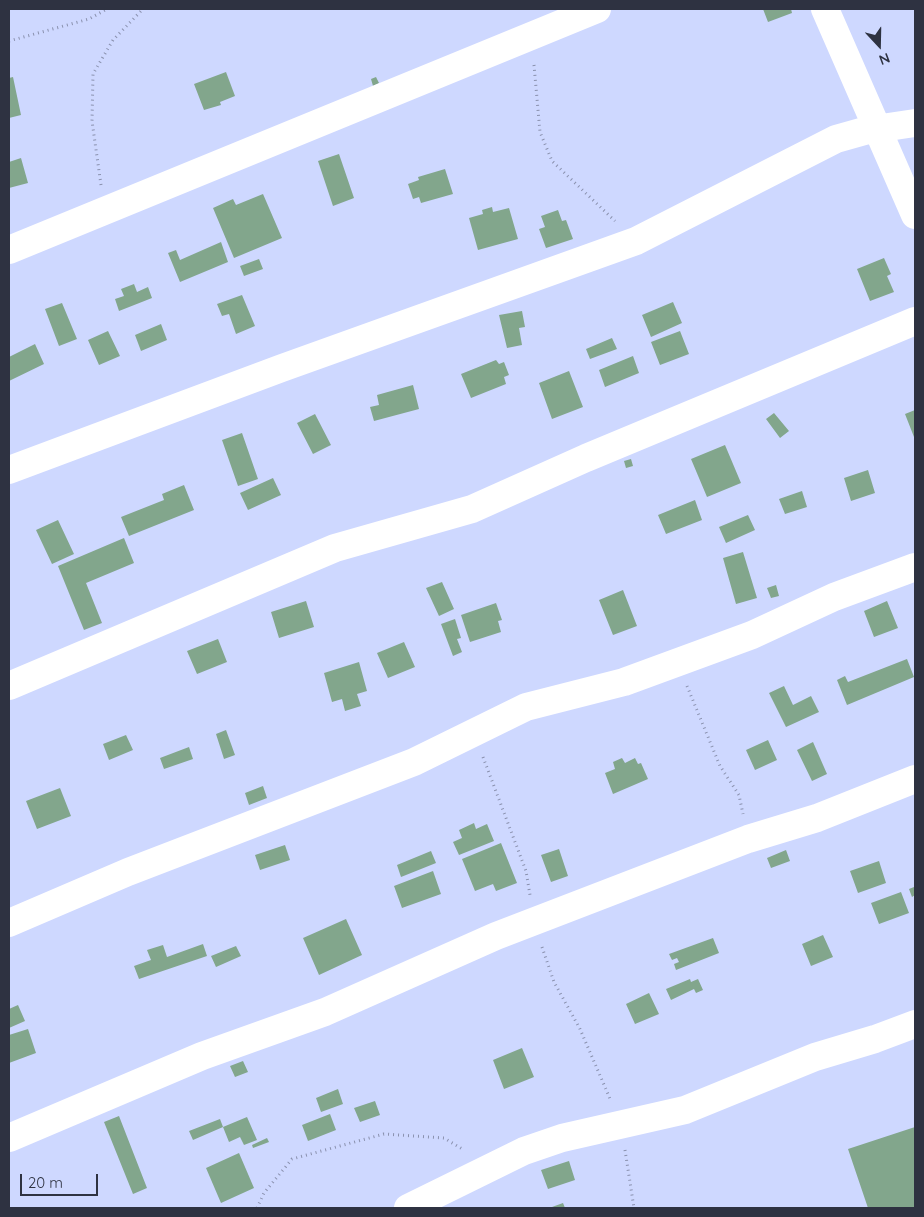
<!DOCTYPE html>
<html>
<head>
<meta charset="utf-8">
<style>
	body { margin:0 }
	#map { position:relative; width:924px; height:1217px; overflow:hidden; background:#ced8ff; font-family:Quicksand,sans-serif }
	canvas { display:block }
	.frame { position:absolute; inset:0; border:10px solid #2e3241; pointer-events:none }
	.north { position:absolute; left:854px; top:20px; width:50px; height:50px; -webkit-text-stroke:4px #ced8ff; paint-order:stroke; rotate:159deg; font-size:14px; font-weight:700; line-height:20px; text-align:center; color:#2e3241 }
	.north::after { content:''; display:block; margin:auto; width:18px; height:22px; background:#2e3241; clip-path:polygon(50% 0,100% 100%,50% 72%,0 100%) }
	.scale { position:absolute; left:20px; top:1174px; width:78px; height:22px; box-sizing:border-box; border:2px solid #2e3241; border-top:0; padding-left:6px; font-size:15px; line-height:18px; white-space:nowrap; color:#2e3241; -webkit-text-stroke:4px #ced8ff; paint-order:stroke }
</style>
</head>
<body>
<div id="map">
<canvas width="924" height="1217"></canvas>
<div class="frame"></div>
<div class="north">N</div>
<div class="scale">20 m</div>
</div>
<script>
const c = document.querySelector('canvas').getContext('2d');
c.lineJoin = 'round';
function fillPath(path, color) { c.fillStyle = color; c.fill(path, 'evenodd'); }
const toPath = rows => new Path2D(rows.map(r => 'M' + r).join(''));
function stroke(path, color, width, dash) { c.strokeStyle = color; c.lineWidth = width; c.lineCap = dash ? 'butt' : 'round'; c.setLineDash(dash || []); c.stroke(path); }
fillPath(toPath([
	[763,9,791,9,792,13,768,22],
	[226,72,235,96,220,102,221,105,204,110,194,84],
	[13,77,21,115,9,118,9,78],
	[376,77,379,83,373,86,371,79],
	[339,154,354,198,333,206,318,161],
	[21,158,28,183,9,188,9,162],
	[445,169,453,194,421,203,419,197,413,199,408,184,419,180,418,177],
	[263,194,282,238,234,258,213,208,233,199,236,205],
	[492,207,493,212,509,208,518,239,478,250,469,218,483,214,482,210],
	[558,210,562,221,566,220,573,239,546,248,539,229,545,227,541,216],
	[221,242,228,262,180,282,168,253,176,250,180,260],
	[884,258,891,274,887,276,894,292,870,301,857,269],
	[259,259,263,269,244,276,240,266],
	[134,284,137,292,148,287,152,298,119,311,115,299,124,296,121,289],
	[242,295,255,326,236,334,229,314,222,316,217,304],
	[673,302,682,323,651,337,642,315],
	[62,303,77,339,59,346,45,309],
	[522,311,525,327,519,328,522,345,507,348,499,315],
	[161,324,167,340,141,351,135,335],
	[108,331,120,356,99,365,88,340],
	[680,331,689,354,660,365,651,342],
	[612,338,617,349,590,359,586,349],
	[35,344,44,364,9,381,9,357],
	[633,356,639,373,605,387,599,370],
	[496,360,499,364,504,362,509,375,504,377,506,384,471,398,461,374],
	[569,371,583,407,552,419,539,383],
	[413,385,419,409,374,421,370,407,379,405,377,395],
	[915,410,915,436,914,437,905,414],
	[774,413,789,431,780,438,766,419],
	[315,414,331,445,313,454,297,423],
	[242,433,258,479,238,486,222,440],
	[725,445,741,483,707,497,691,459],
	[631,459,633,466,626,468,624,461],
	[868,470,875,493,851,501,844,478],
	[273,478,281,495,248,510,240,493],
	[184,485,194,510,129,536,121,517,164,500,162,494],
	[802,491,807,507,785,514,779,499],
	[695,500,702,520,666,534,658,515],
	[748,515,755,530,726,543,719,527],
	[58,520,74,554,52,564,36,530],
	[124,538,134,563,86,583,102,623,84,630,58,566],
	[743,552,757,598,736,604,723,558],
	[442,582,454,609,439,616,426,588],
	[776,585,779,596,771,598,767,588],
	[623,590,637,626,613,635,599,600],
	[306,601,314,627,279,638,271,612],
	[887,601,898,628,874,637,864,611],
	[496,603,502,620,498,621,501,632,470,642,461,615],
	[455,619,461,638,457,639,462,652,453,656,441,624],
	[218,639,227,662,197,674,187,651],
	[404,642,415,667,388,678,377,653],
	[907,659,914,677,847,705,837,680,845,676,848,682],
	[359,662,367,691,357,694,361,706,345,711,342,699,332,702,324,673],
	[784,686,793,705,811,696,819,712,786,727,769,693],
	[226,730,235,755,224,759,216,734],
	[126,735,133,750,109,760,103,744],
	[768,740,777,760,755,770,746,750],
	[813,742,827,774,812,781,797,750],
	[189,747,193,759,164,769,160,758],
	[622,758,625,763,635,758,638,764,641,763,648,779,613,794,605,773,615,769,613,762],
	[263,786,267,798,249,805,245,793],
	[60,788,71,816,37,829,26,801],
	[474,823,476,829,487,824,494,841,459,855,453,842,462,838,459,830],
	[501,843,517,883,496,891,493,884,475,891,462,859],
	[285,845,290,860,260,870,255,855],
	[559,849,568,876,551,882,541,855],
	[786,850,790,861,771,868,767,858],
	[431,851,436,863,401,877,397,865],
	[879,861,886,883,858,893,850,871],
	[433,871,441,894,402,908,394,886],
	[914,887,915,895,912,897,909,889],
	[901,892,909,913,879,924,871,903],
	[346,919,362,955,319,975,303,938],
	[823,935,833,957,811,966,802,944],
	[713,938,719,953,676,970,674,964,679,962,677,958,672,960,669,954],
	[203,944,207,956,139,979,134,966,151,960,147,950,163,945,167,957],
	[236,946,241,956,216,967,211,956],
	[690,979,691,982,698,979,703,990,696,993,694,989,671,1000,666,989],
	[649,993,659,1014,635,1024,626,1004],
	[18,1005,25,1021,9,1028,9,1009],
	[28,1029,36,1053,9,1063,9,1035],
	[522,1048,534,1077,504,1089,493,1060],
	[243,1061,248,1072,235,1077,230,1066],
	[338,1089,343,1104,321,1112,316,1098],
	[375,1101,380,1115,360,1122,354,1108],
	[330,1114,336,1130,308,1141,302,1125],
	[119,1116,147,1188,133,1194,104,1122],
	[247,1117,257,1140,244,1145,240,1137,229,1142,223,1127],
	[220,1119,223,1127,193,1140,189,1131],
	[915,1127,915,1207,868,1208,848,1149],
	[267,1138,269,1142,253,1148,252,1145],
	[239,1153,254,1188,221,1203,206,1168],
	[569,1161,575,1180,548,1189,541,1170],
	[563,1203,565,1208,553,1208,552,1207]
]), '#82a68c');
stroke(toPath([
	[9,41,89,19,107,9],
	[534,65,540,132,552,161,615,221],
	[101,185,92,121,93,74,113,40,143,9],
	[687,686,720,766,739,795,743,814],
	[483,757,526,871,530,895],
	[542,947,554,982,580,1029,611,1101],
	[625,1150,634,1208],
	[257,1208,264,1193,292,1159,384,1134,444,1138,464,1150]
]), '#8a91ae', 3, [1, 4]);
stroke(toPath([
	[825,9,915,215],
	[9,250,597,9],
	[9,470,282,368,636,241,836,139,868,130,915,123],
	[9,686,335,548,472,509,586,458,915,321],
	[9,923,128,872,414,762,526,707,624,682,752,635,834,597,915,567],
	[9,1138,202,1056,325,1012,496,936,748,839,817,818,915,779],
	[408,1208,524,1151,562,1138,685,1110,815,1057,875,1039,915,1024]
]), '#fff', 28);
</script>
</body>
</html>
